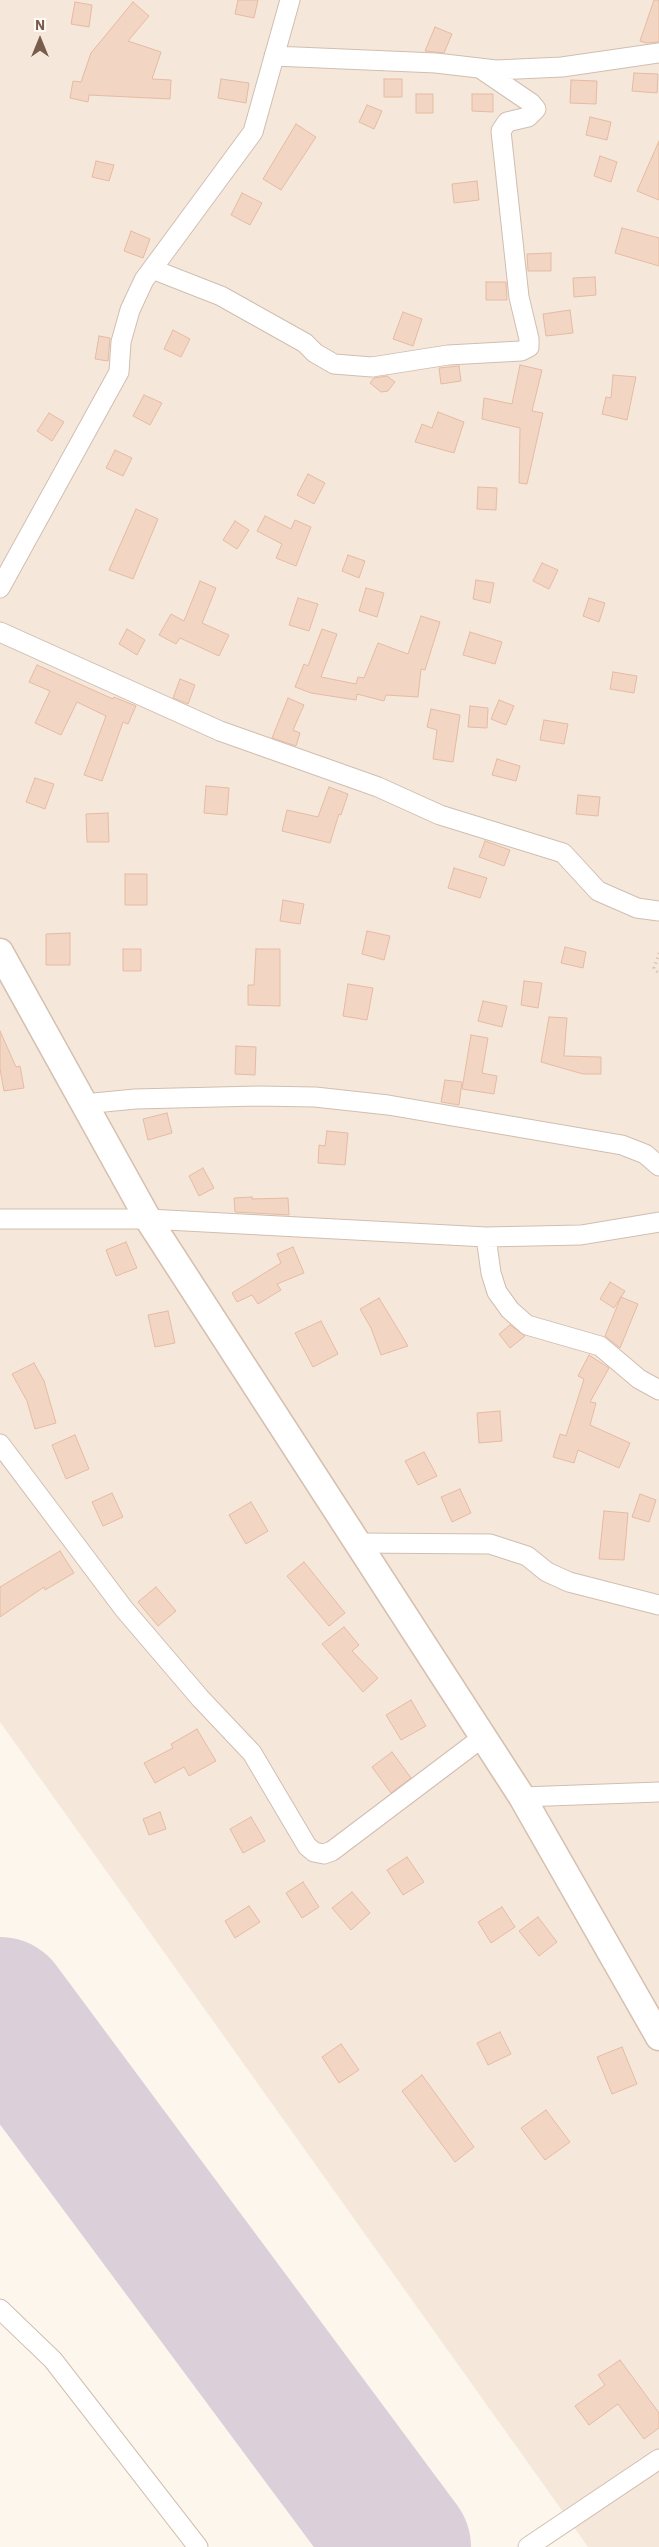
<!DOCTYPE html>
<html>
<head>
<meta charset="utf-8">
<style>
	body { margin:0 }
	#map { position:relative; width:659px; height:2547px; overflow:hidden; background:#fdf6ec; font-family:"IBM Plex Sans",sans-serif }
	canvas { display:block }
	.north { position:absolute; left:15px; top:15px; width:50px; height:50px; -webkit-text-stroke:4px #fffaf3; paint-order:stroke; rotate:0deg; font-size:14px; font-weight:700; line-height:20px; text-align:center; color:#7a5c4d }
	.north::after { content:''; display:block; margin:auto; width:18px; height:22px; background:#7a5c4d; clip-path:polygon(50% 0,100% 100%,50% 72%,0 100%) }
</style>
</head>
<body>
<div id="map">
<canvas width="659" height="2547"></canvas>
<div class="north">N</div>
</div>
<script>
const c = document.querySelector('canvas').getContext('2d');
c.lineJoin = 'round';
function fillPath(path, color) { c.fillStyle = color; c.fill(path, 'evenodd'); }
const toPath = rows => new Path2D(rows.map(r => 'M' + r).join(''));
function stroke(path, color, width, dash) { c.strokeStyle = color; c.lineWidth = width; c.lineCap = dash ? 'butt' : 'round'; c.setLineDash(dash || []); c.stroke(path); }
fillPath(toPath([
	[0,0,659,0,659,2547,588,2547,0,1722]
]), '#f5e8da');
stroke(toPath([
	[0,2007,401,2547]
]), '#dbcfda', 140);
const building = toPath([
	[238,0,258,0,254,18,235,14,238,0],
	[654,0,659,0,659,42,646,43,640,41,654,0],
	[75,2,92,5,89,27,71,24,75,2],
	[133,2,149,16,128,41,161,52,152,79,171,80,170,99,89,95,88,102,70,98,73,81,81,82,91,53,133,2],
	[435,27,452,34,444,53,425,51,435,27],
	[634,73,658,74,657,93,632,91,634,73],
	[221,79,249,83,246,103,218,98,221,79],
	[384,79,402,79,402,97,384,97,384,79],
	[571,80,597,81,596,104,570,103,571,80],
	[416,94,433,94,433,113,416,113,416,94],
	[472,94,493,94,493,112,472,111,472,94],
	[367,105,382,111,374,129,359,122,367,105],
	[590,117,611,122,607,140,586,135,590,117],
	[296,124,316,137,281,190,263,179,296,124],
	[659,141,659,200,637,191,659,141],
	[600,156,617,162,611,182,594,176,600,156],
	[96,161,114,165,109,181,92,177,96,161],
	[477,181,479,200,454,203,452,184,477,181],
	[242,193,262,203,250,225,231,215,242,193],
	[622,228,659,238,659,266,615,253,622,228],
	[131,231,150,239,143,258,124,251,131,231],
	[551,253,551,271,528,271,527,254,551,253],
	[595,277,596,295,574,297,573,278,595,277],
	[486,282,506,282,507,300,486,300,486,282],
	[570,310,573,333,546,336,543,314,570,310],
	[403,312,422,319,413,346,393,339,403,312],
	[173,330,190,339,181,357,164,349,173,330],
	[99,336,110,338,108,361,95,359,99,336],
	[520,365,542,370,532,411,543,413,527,484,519,483,520,428,482,419,484,398,512,404,520,365],
	[459,366,461,381,441,384,439,368,459,366],
	[613,375,636,377,627,420,602,414,606,397,611,398,613,375],
	[387,376,395,382,388,391,381,392,370,383,374,378,387,376],
	[144,395,162,403,150,425,133,416,144,395],
	[438,412,464,422,454,453,415,442,422,424,432,428,438,412],
	[49,413,64,422,52,441,37,431,49,413],
	[115,450,132,458,123,476,106,468,115,450],
	[308,474,325,483,314,504,297,495,308,474],
	[478,487,497,488,496,510,477,509,478,487],
	[136,509,158,519,133,579,109,570,136,509],
	[265,516,291,529,295,520,311,527,296,566,276,558,282,544,257,531,265,516],
	[235,521,249,530,237,549,223,540,235,521],
	[348,555,365,561,359,578,342,571,348,555],
	[542,563,558,570,549,589,533,581,542,563],
	[476,580,494,583,490,603,473,599,476,580],
	[200,581,216,588,202,623,229,635,219,656,180,638,176,644,159,635,171,614,184,621,200,581],
	[366,588,384,593,377,617,359,611,366,588],
	[298,598,318,604,309,631,289,625,298,598],
	[589,598,605,603,599,622,583,616,589,598],
	[421,616,440,622,425,670,421,669,418,697,386,695,384,701,357,694,356,700,311,693,295,687,304,664,308,666,322,629,337,634,321,677,356,684,358,677,364,678,378,643,408,654,421,616],
	[127,629,145,640,137,655,119,644,127,629],
	[470,632,502,642,495,664,463,655,470,632],
	[37,665,113,699,114,697,136,706,128,724,123,722,102,781,84,775,106,716,77,702,61,735,35,723,50,691,29,682,37,665],
	[613,672,637,676,634,693,610,689,613,672],
	[180,679,195,685,188,704,173,698,180,679],
	[288,698,304,705,293,730,300,733,296,746,272,738,288,698],
	[499,700,514,706,506,725,491,719,499,700],
	[470,706,488,708,487,728,468,727,470,706],
	[431,709,460,715,453,762,433,759,437,730,427,727,431,709],
	[544,720,568,724,564,744,540,740,544,720],
	[497,759,520,766,516,781,492,775,497,759],
	[35,778,54,784,45,809,26,802,35,778],
	[206,786,229,788,227,815,204,813,206,786],
	[329,787,348,794,341,815,339,814,330,843,282,831,287,810,318,817,329,787],
	[578,795,600,797,598,816,576,814,578,795],
	[108,813,109,842,87,842,86,814,108,813],
	[485,841,510,850,504,866,479,857,485,841],
	[454,868,487,878,480,898,448,888,454,868],
	[125,874,147,874,147,905,125,905,125,874],
	[283,900,304,904,300,924,280,921,283,900],
	[367,931,390,936,384,960,362,954,367,931],
	[70,933,70,965,46,965,46,934,70,933],
	[565,947,586,952,583,968,561,963,565,947],
	[123,949,141,949,141,971,123,971,123,949],
	[256,949,280,949,280,1006,248,1005,248,985,254,985,256,949],
	[524,981,542,983,538,1008,521,1005,524,981],
	[348,984,373,988,367,1020,343,1016,348,984],
	[483,1001,507,1006,502,1027,478,1021,483,1001],
	[549,1017,567,1018,564,1056,601,1057,601,1074,583,1074,541,1062,549,1017],
	[0,1031,16,1067,20,1066,24,1088,4,1091,0,1069,0,1031],
	[471,1035,488,1038,482,1073,497,1076,494,1094,462,1089,471,1035],
	[236,1046,256,1047,255,1075,235,1074,236,1046],
	[445,1080,462,1082,459,1105,441,1102,445,1080],
	[167,1113,172,1133,148,1140,143,1119,167,1113],
	[327,1131,348,1133,345,1165,318,1163,319,1145,325,1146,327,1131],
	[203,1168,214,1188,199,1196,189,1176,203,1168],
	[252,1197,252,1199,288,1198,289,1215,235,1212,234,1198,252,1197],
	[126,1242,137,1268,116,1276,106,1250,126,1242],
	[293,1247,304,1273,277,1284,281,1290,258,1304,252,1295,237,1302,232,1293,281,1263,277,1254,293,1247],
	[610,1282,625,1291,614,1308,600,1299,610,1282],
	[621,1297,638,1304,620,1348,605,1336,621,1297],
	[379,1298,408,1346,381,1355,371,1328,360,1309,379,1298],
	[168,1311,175,1343,155,1347,148,1315,168,1311],
	[321,1321,338,1354,313,1367,295,1333,321,1321],
	[510,1325,525,1336,510,1348,499,1334,510,1325],
	[589,1355,609,1368,590,1402,596,1403,590,1425,630,1443,619,1468,578,1450,574,1463,553,1457,560,1434,566,1436,584,1379,578,1376,589,1355],
	[34,1363,44,1381,56,1423,35,1429,27,1401,12,1374,34,1363],
	[500,1411,502,1441,479,1443,477,1413,500,1411],
	[75,1435,89,1469,66,1479,52,1445,75,1435],
	[424,1452,437,1476,418,1485,405,1461,424,1452],
	[460,1489,471,1513,452,1522,441,1497,460,1489],
	[112,1493,123,1517,103,1526,92,1502,112,1493],
	[640,1494,656,1500,649,1522,632,1517,640,1494],
	[251,1502,268,1531,246,1544,229,1515,251,1502],
	[604,1511,628,1513,624,1560,599,1559,604,1511],
	[60,1551,74,1573,45,1590,44,1587,0,1617,0,1587,60,1551],
	[304,1562,345,1613,329,1626,287,1576,304,1562],
	[156,1587,176,1611,158,1626,138,1602,156,1587],
	[344,1627,359,1645,352,1651,378,1678,363,1692,322,1644,344,1627],
	[411,1700,426,1726,401,1740,386,1715,411,1700],
	[197,1729,216,1761,189,1776,184,1767,155,1783,144,1763,173,1748,171,1744,197,1729],
	[392,1752,411,1778,391,1793,372,1767,392,1752],
	[160,1812,166,1829,149,1835,143,1819,160,1812],
	[251,1817,265,1841,243,1853,230,1829,251,1817],
	[407,1857,424,1882,403,1895,387,1870,407,1857],
	[303,1882,319,1907,302,1918,286,1893,303,1882],
	[352,1892,370,1913,351,1930,332,1908,352,1892],
	[249,1906,260,1922,235,1938,225,1921,249,1906],
	[502,1907,515,1927,491,1943,478,1922,502,1907],
	[538,1917,557,1942,539,1956,519,1931,538,1917],
	[500,2032,511,2054,488,2065,477,2043,500,2032],
	[341,2044,359,2070,339,2083,322,2057,341,2044],
	[622,2047,637,2084,612,2094,597,2057,622,2047],
	[422,2075,474,2147,455,2162,402,2091,422,2075],
	[546,2110,570,2142,545,2160,521,2128,546,2110],
	[620,2360,659,2413,659,2428,644,2439,618,2404,589,2425,575,2406,605,2385,598,2375,620,2360]
]);
fillPath(building, '#f3d5c3');
stroke(building, '#e6bba3', 1);
const street = toPath([
	[274,56,436,63,496,70,562,67,659,53],
	[152,269,221,296,305,343,315,353,334,364,372,367,448,355,521,351,529,347,529,339,519,297,501,131,507,122,528,117,536,109,531,103,481,69],
	[0,588,119,372,121,342,130,310,144,280,253,132,290,0],
	[0,632,220,731,378,787,440,815,563,853,598,891,637,908,659,911],
	[84,1104,135,1099,258,1096,315,1097,388,1105,622,1145,645,1154,659,1166],
	[0,1219,148,1219,486,1237,581,1235,659,1222],
	[486,1237,491,1273,497,1292,510,1310,527,1325,600,1346,639,1379,659,1390],
	[0,1444,124,1609,200,1698,252,1753,307,1846,314,1852,324,1854,332,1851,483,1737],
	[357,1543,490,1544,527,1556,547,1572,569,1582,659,1605],
	[522,1797,659,1792],
	[0,2309,53,2360,198,2547],
	[528,2547,659,2459]
]);
const secondary = toPath([
	[0,952,148,1219,522,1797,659,2037]
]);
stroke(street, '#d1beb0', 21);
stroke(secondary, '#d6c0b0', 29);
stroke(toPath([
	[659,953,654,968,659,974]
]), '#d9b8a5', 3, [1, 4]);
stroke(street, '#fff', 19);
stroke(secondary, '#fff', 26);
</script>
</body>
</html>
